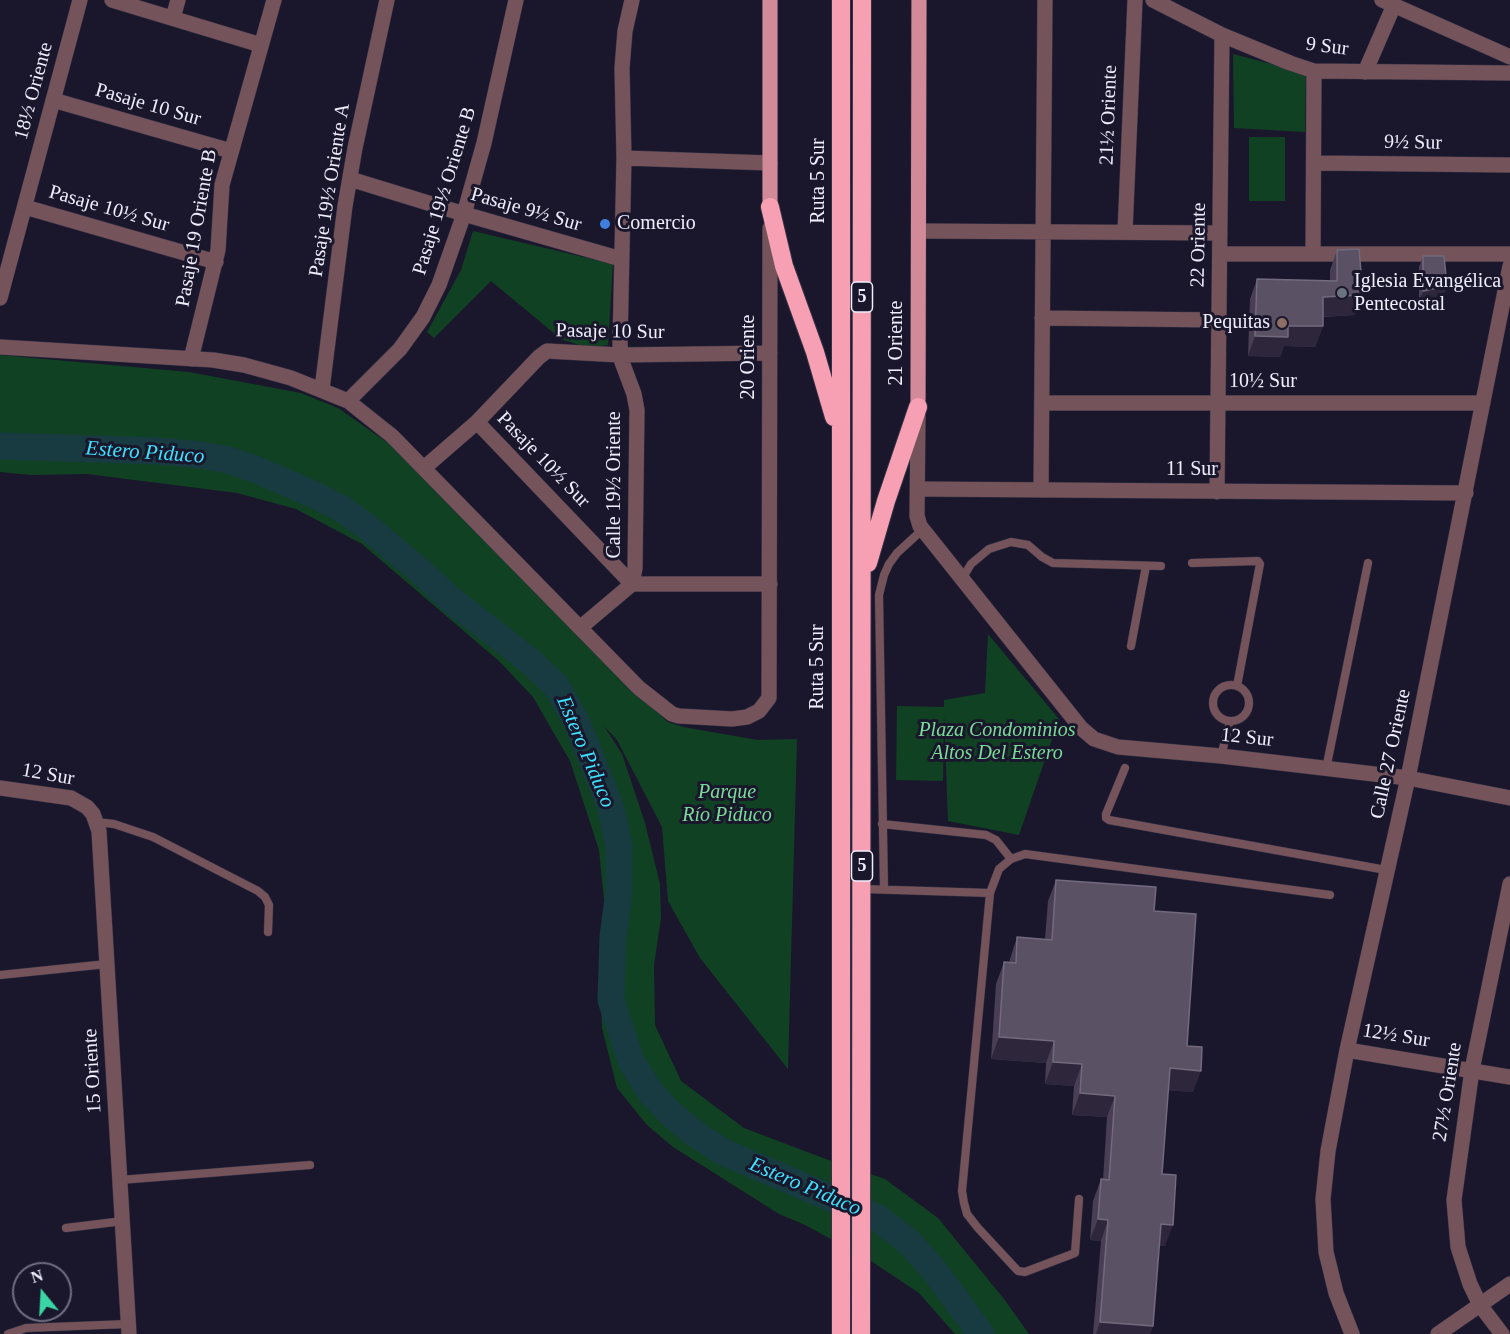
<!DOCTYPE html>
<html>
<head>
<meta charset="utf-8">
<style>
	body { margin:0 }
	#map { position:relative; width:1510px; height:1334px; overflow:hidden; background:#1a172c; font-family:Georgia,serif }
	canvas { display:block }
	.north { position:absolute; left:12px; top:1262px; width:60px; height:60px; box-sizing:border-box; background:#1a172c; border:2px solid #6f6d80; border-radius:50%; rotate:342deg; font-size:16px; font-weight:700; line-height:24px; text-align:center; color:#efeefd }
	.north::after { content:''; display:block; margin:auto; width:21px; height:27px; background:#3bd4a4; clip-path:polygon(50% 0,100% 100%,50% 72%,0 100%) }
</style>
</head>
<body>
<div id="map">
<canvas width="1510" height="1334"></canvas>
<div class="north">N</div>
</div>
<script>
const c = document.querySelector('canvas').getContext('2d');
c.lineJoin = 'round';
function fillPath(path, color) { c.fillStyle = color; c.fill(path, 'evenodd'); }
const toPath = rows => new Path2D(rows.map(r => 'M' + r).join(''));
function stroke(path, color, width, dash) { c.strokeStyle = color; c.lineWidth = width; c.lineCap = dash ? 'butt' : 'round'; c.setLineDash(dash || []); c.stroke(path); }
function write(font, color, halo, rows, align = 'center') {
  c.font = font + ' Georgia,serif'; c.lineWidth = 6; c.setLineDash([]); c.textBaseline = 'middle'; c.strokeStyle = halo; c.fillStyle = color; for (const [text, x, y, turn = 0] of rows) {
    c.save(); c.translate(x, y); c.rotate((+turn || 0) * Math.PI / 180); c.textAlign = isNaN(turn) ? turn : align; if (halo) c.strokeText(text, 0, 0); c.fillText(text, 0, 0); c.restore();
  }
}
fillPath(toPath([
	[1233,54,1306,73,1305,132,1234,128],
	[1249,137,1285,137,1285,201,1249,201],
	[473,231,613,264,608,345,588,348,561,339,491,281,434,338,427,332,461,270],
	[0,355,189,372,301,393,338,408,418,464,630,688,668,722,683,727,758,740,797,739,788,1069,700,958,668,901,662,827,617,740,604,726,622,754,645,823,660,884,661,918,654,965,655,1025,681,1081,744,1128,823,1158,885,1179,938,1218,1004,1299,1029,1334,955,1334,919,1293,868,1259,805,1225,779,1214,673,1147,647,1125,617,1088,602,1028,601,993,606,919,599,850,570,761,533,697,499,661,362,544,296,509,237,493,87,474,31,475,0,472],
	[988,634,1059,719,1019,835,948,821,944,715,943,781,896,780,897,706,944,707,944,700,985,693]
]), '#114123');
stroke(toPath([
	[0,446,159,451,200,455,228,460,257,470,317,496,342,509,366,526,421,572,451,600,530,661,557,687,576,721,611,808,619,847,619,892,613,936,611,1000,631,1061,651,1093,671,1114,694,1133,723,1152,878,1218,909,1242,934,1270,981,1334]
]), '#173b41', 27);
const service = toPath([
	[1192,563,1258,561,1260,564,1237,686],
	[962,579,971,564,989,549,1011,542,1028,545,1042,557,1053,563,1161,566],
	[1131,646,1146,566],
	'1213 703a18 18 0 1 1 36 0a18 18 0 1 1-36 0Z',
	[1221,756,1230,721],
	[1125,768,1106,814,1106,818,1109,820,1386,870],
	[1326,769,1368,563],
	[96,822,114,824,153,837,258,891,265,897,269,905,268,932],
	[882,824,986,835,996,840,1011,859],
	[884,888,879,595,884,575,889,564,897,553,922,530],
	[863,889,990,893],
	[0,975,107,964],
	[120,1180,310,1165],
	[1079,1199,1075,1253,1025,1272,1018,1271,978,1228,967,1214,964,1203,962,1191,990,893,999,869,1011,859,1025,854,1330,895],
	[66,1228,123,1221],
	[8,1334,26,1328,128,1324]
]);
const minor = toPath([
	[112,0,261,45],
	[1153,0,1222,35,1290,63,1314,71,1510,73],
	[1382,0,1510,57],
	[173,18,178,0],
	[1365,72,1394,5],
	[53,100,231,151],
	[624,158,770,163],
	[1315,163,1510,165],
	[350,179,464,214,621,259],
	[25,207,216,262],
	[919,231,1220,233],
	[1125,232,1135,0],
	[1220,254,1510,254],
	[1313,254,1314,71],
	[0,298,80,0],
	[1042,318,1219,320],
	[0,347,213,360,244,365,291,378,348,401,392,436,639,688,672,714,679,716,732,719,747,717,759,711,769,698,770,228],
	[191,359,218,250,222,185,274,0],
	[322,389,345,206,355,148,387,0],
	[348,401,400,349,423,317,439,285,464,214,484,143,516,0],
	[1042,403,1483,403],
	[477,422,632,584,770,584],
	[424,468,477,422,539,357,547,351,620,355,770,353],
	[918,489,1466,493],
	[1041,490,1045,0],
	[1217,492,1222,35],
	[581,627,632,584,635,568,637,410,634,394,622,362,620,345,624,158,622,68,625,31,632,0],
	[0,788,71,798,87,807,93,814,99,831,129,1334],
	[1347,1050,1510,1077],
	[1352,1334,1336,1293,1326,1252,1323,1199,1328,1151,1347,1050,1408,778,1510,266],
	[1438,1334,1510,1284],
	[1502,1334,1480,1305,1470,1284,1458,1247,1454,1200,1472,1070,1510,884]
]);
const tertiary = toPath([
	[918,416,917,516,920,526,1081,728,1094,739,1118,747,1221,756,1408,778,1510,798]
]);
const primary = toPath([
	[770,0,770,207],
	[918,407,919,0]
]);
const motorway = toPath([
	[770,207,784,266,815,352,834,417],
	[868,563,886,501,918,407],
	[841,1334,841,0],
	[861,1334,862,0]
]);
stroke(service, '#343145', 9);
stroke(minor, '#343145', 16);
stroke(tertiary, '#343145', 16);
stroke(primary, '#343145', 16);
stroke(motorway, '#343145', 20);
stroke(service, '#75535a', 8);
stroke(minor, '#75535a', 15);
stroke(tertiary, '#75535a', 15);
stroke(primary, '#d28a99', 15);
stroke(motorway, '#f7a0b3', 18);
fillPath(toPath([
	[1337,250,1355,315,1323,317,1323,326,1315,347,1284,346,1280,357,1248,356,1250,299,1257,279,1330,281,1330,270],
	[1423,256,1447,286,1443,297,1419,302,1419,267],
	[1056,880,1154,911,1187,1046,1193,1092,1168,1090,1162,1174,1165,1246,1159,1246,1153,1326,1150,1334,1093,1334,1101,1241,1090,1240,1093,1201,1101,1179,1103,1180,1107,1117,1072,1115,1074,1086,1045,1084,1046,1063,991,1059,996,984,1004,962,1009,963,1010,959,1017,937,1045,939,1048,901]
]), '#493e53');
fillPath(toPath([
	[1447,286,1443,297,1419,302,1423,291],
	[1363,295,1355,315,1316,317,1323,297],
	[1288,326,1323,326,1315,347,1284,346,1280,357,1248,356,1255,336],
	[999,1037,1054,1041,1046,1063,991,1059],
	[1053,1062,1082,1064,1074,1086,1045,1084],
	[1170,1068,1201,1071,1193,1092,1162,1090],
	[1080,1093,1115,1096,1107,1117,1072,1115],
	[1098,1219,1108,1220,1101,1241,1090,1240],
	[1161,1224,1173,1225,1165,1246,1153,1245],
	[1100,1322,1153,1326,1150,1334,1096,1334]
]), '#2e273c');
const building = toPath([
	[1359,249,1363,295,1323,297,1323,326,1288,326,1288,337,1255,336,1257,279,1337,281,1337,250,1359,249],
	[1423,256,1444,256,1447,286,1423,291,1423,256],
	[1056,880,1156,887,1154,911,1196,914,1187,1046,1202,1047,1201,1071,1170,1068,1162,1174,1176,1175,1173,1225,1161,1224,1153,1326,1100,1322,1108,1220,1098,1219,1101,1179,1109,1180,1115,1096,1080,1093,1082,1064,1053,1062,1054,1041,999,1037,1004,962,1016,963,1017,937,1052,940,1056,880]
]);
fillPath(building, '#5a5165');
stroke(building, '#726a7d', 1.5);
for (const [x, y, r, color] of [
	[605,224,6,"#3f7fe0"],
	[1342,293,6,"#6b7280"],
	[1282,323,6,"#8d6e63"]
]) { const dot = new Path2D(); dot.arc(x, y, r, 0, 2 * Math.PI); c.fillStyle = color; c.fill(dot); stroke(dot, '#1a172c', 2); }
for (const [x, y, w] of [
	[862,297,21],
	[862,866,21]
]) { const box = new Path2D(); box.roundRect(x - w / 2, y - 15, w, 30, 4.5); c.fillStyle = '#1a172c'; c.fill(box); stroke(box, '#efeefd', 1.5); }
write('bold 18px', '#efeefd', null, [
	["5",862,297],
	["5",862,866]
]);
write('20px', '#efeefd', '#1a172c', [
	["9 Sur",1327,47,7],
	["18½ Oriente",34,91,-75],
	["Pasaje 10 Sur",148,105,16],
	["21½ Oriente",1109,115,-88],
	["9½ Sur",1413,143,1],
	["Ruta 5 Sur",819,181,-90],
	["Pasaje 19½ Oriente A",330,190,-81],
	["Pasaje 19½ Oriente B",445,191,-73],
	["Pasaje 10½ Sur",109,209,16],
	["Pasaje 9½ Sur",526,210,16],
	["Pasaje 19 Oriente B",197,228,-80],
	["22 Oriente",1199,245,-89],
	["Pasaje 10 Sur",610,332,1],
	["21 Oriente",897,343,-90],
	["20 Oriente",749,357,-90],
	["10½ Sur",1263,382],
	["Pasaje 10½ Sur",543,460,46],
	["11 Sur",1192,470],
	["Calle 19½ Oriente",615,485,-90],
	["Ruta 5 Sur",818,667,-90],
	["12 Sur",1247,738,6],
	["Calle 27 Oriente",1391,754,-78],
	["12 Sur",48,775,10],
	["12½ Sur",1396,1036,9],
	["15 Oriente",93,1071,-93],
	["27½ Oriente",1448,1092,-81]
]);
write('20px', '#efeefd', '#1a172c', [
	["Comercio",617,224],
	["Iglesia Evangélica",1354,282],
	["Pentecostal",1354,305],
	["Pequitas",1270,323,"right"]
], 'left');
write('italic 20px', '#7adc98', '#1a172c', [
	["Plaza Condominios",997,731],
	["Altos Del Estero",997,754],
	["Parque",727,793],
	["Río Piduco",727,816]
]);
write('italic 21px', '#3ce3fe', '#1a172c', [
	["Estero Piduco",145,453,4],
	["Estero Piduco",585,752,67],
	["Estero Piduco",805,1187,23]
]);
</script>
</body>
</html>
